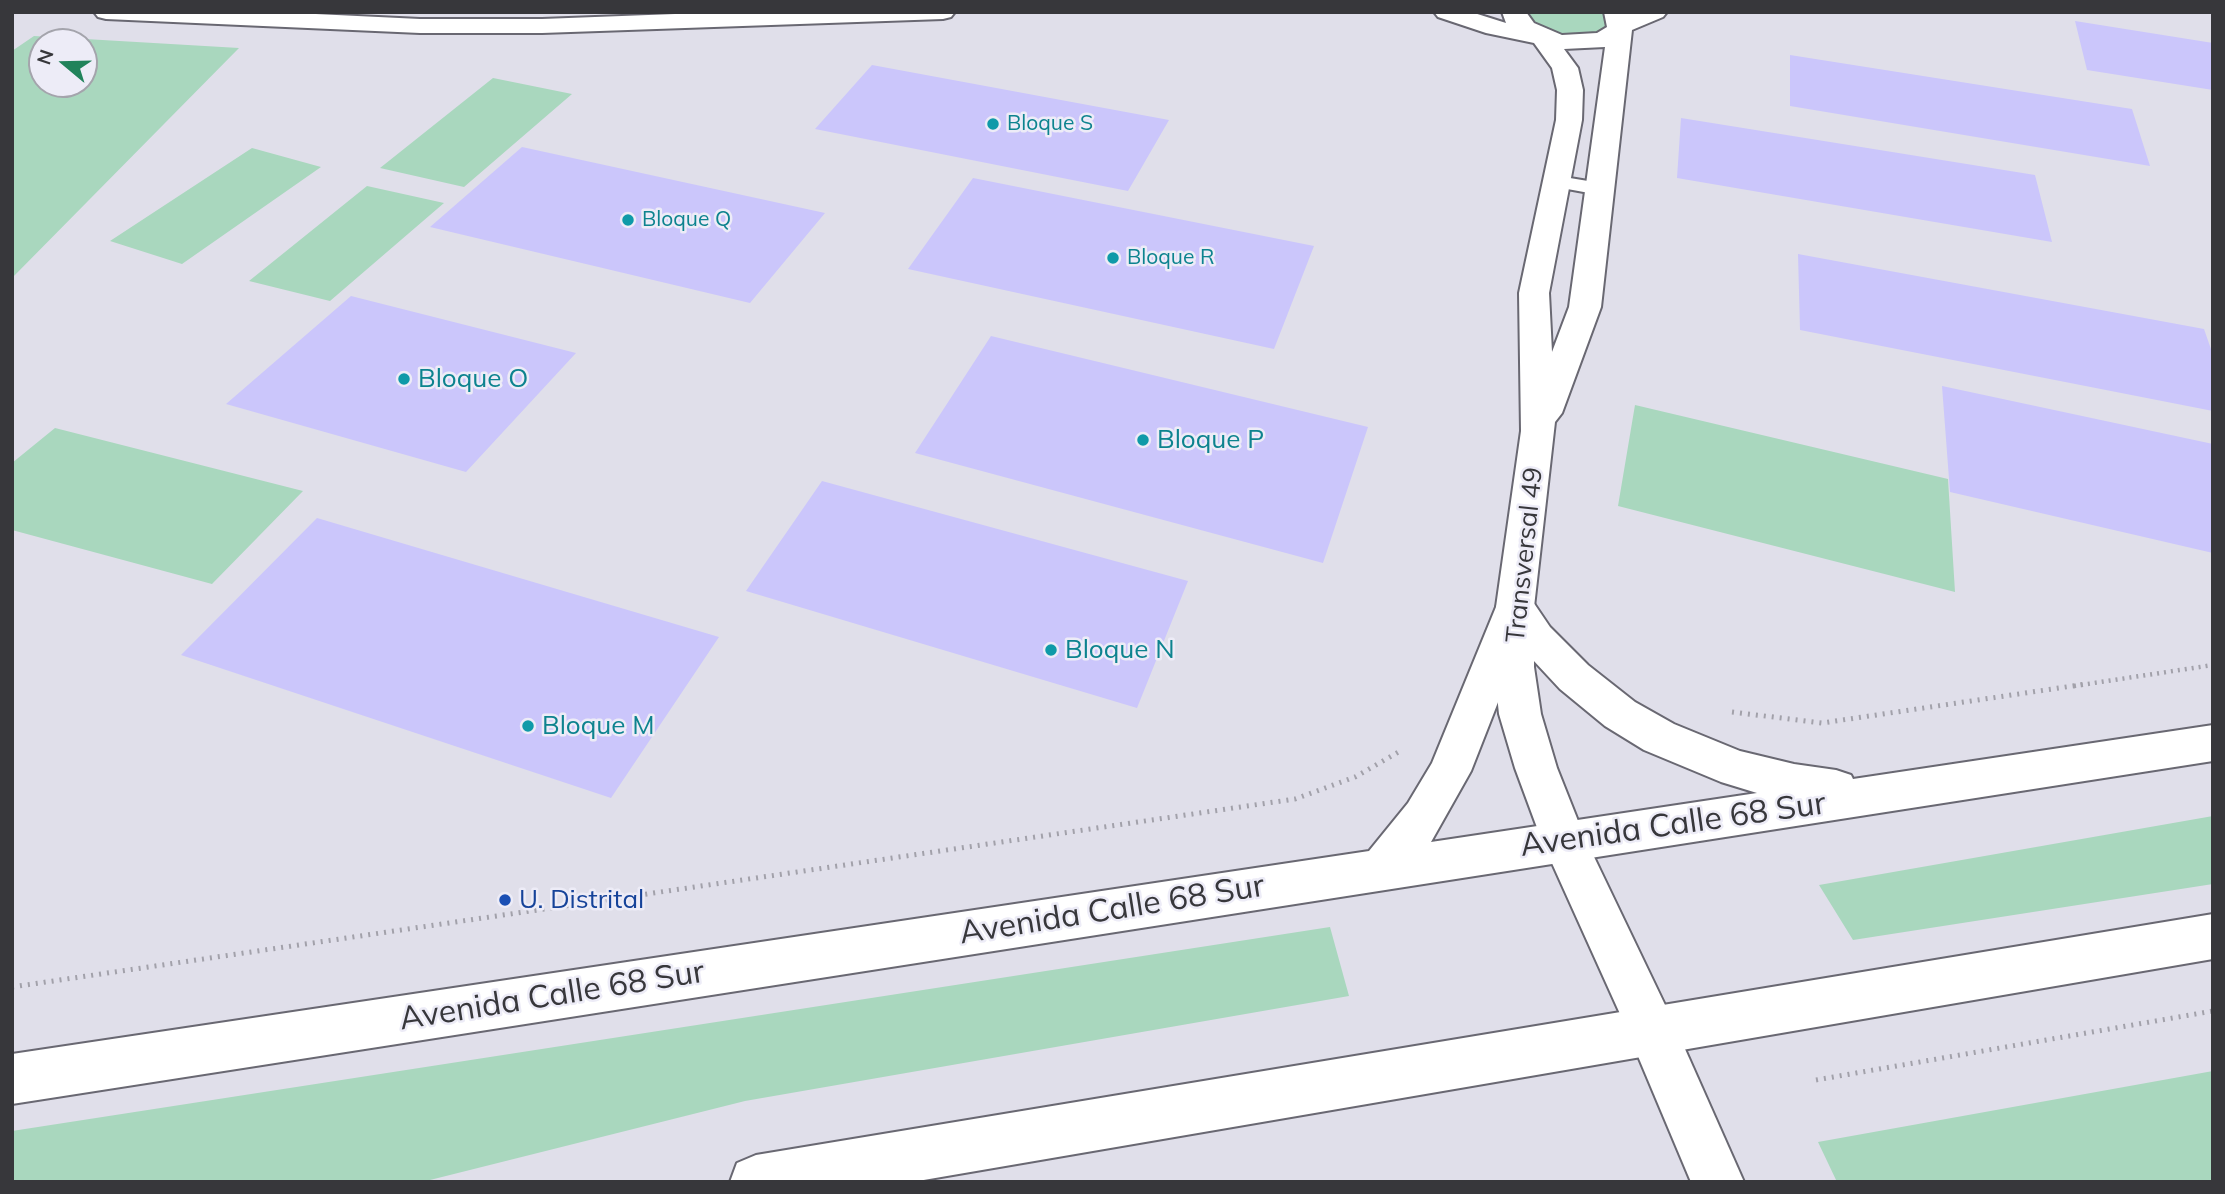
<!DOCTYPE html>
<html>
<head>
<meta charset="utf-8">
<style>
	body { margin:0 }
	#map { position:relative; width:2225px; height:1194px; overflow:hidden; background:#e0dfea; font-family:Mulish,sans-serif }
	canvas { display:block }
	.frame { position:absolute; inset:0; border:14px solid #37373b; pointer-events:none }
	.north { position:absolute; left:28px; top:28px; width:70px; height:70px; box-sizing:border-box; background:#edecf7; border:2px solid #a4a4ac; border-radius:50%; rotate:289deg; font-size:19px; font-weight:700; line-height:28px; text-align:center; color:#37373b }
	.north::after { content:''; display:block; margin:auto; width:24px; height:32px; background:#21835b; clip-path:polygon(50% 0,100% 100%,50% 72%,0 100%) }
</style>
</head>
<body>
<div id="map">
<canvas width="2225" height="1194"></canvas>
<div class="frame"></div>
<div class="north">N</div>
</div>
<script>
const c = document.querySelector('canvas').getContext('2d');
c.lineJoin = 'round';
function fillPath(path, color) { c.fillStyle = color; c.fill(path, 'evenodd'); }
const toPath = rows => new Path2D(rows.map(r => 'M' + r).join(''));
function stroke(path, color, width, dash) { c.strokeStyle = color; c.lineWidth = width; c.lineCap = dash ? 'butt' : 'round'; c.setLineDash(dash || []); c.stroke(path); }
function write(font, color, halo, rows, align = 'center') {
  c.font = font + ' Mulish,sans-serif'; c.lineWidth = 5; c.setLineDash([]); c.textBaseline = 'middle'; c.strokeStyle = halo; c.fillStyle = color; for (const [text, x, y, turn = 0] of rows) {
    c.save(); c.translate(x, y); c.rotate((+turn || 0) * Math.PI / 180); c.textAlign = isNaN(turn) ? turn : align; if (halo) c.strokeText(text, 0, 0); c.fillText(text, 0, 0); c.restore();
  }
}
fillPath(toPath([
	[1514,12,1616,12,1617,32,1562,42],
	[34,36,239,48,12,278,12,51],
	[84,42,84,84,42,84,42,42],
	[493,78,572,94,464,187,380,168],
	[252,148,321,167,182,264,110,241],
	[367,186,444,203,330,301,249,281],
	[1635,405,1948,479,1955,592,1618,506],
	[55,428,303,491,212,584,12,530,12,463],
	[2213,816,2213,884,1853,940,1819,885],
	[1330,927,1349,996,745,1101,422,1182,12,1182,12,1131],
	[2213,1071,2213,1182,1837,1182,1818,1142]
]), '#a9d7be');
fillPath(toPath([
	[2075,21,2213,43,2213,90,2087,70],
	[1790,55,2132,109,2150,166,1790,106],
	[872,65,1169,120,1128,191,815,129],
	[1681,118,2035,175,2052,242,1677,178],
	[522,147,825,213,750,303,430,227],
	[973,178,1314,246,1274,349,908,269],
	[1798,254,2204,329,2213,355,2213,411,1800,330],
	[351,296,576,353,466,472,226,404],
	[991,336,1368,427,1323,563,915,453],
	[1942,386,2213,444,2213,553,1950,492],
	[822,481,1188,581,1137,708,746,591],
	[317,518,719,637,611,798,181,655]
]), '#cbc6fb');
const lane = toPath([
	[1558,176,1600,183,1610,189,1600,195,1551,186,1548,182,1551,178,1558,176]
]);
const street = toPath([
	[1652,1005,1669,1013,1744,1182,1691,1182,1627,1030,1635,1013,1652,1005]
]);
const secondary = toPath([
	[94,12,274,12,420,19,542,19,728,12,955,12,951,17,943,19,542,33,420,33,106,19,98,17,94,12],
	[1434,12,1471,12,1506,23,1502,12,1526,12,1534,23,1562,35,1597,33,1607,27,1604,12,1667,12,1663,17,1632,30,1601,307,1562,413,1555,422,1534,607,1534,667,1541,714,1557,768,1584,836,1677,1030,1669,1047,1652,1055,1635,1047,1542,841,1515,768,1499,714,1494,667,1496,607,1521,431,1519,293,1556,120,1557,90,1552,68,1534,43,1486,33,1438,17,1434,12],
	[1605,47,1569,307,1552,352,1549,293,1582,120,1583,90,1578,68,1564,49,1605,47]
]);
const primary = toPath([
	[1515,592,1529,596,1550,627,1588,665,1635,702,1674,724,1740,751,1794,764,1836,770,1851,775,1853,779,2213,725,2213,761,12,1104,12,1054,1369,851,1408,803,1432,763,1496,607,1501,596,1515,592],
	[1520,646,1560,689,1605,726,1644,750,1721,782,1757,793,1431,842,1471,771,1520,646],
	[2213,914,2213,959,912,1182,730,1182,737,1163,756,1155,2213,914]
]);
stroke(lane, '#696872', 4);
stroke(street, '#696872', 4);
stroke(secondary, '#696872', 4);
stroke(primary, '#696872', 4);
stroke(toPath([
	[2074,686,2213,665]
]), '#a2a1aa', 4.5, [2, 5]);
stroke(toPath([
	[1732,712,1822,723,2086,684],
	[12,987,1295,799,1355,777,1402,750],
	[1816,1080,2213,1011]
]), '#a2a1aa', 5, [2, 6]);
fillPath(lane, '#fff');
fillPath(street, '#fff');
fillPath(secondary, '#fff');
fillPath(primary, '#fff');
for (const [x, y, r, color] of [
	[993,124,7,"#0f9aa8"],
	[628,220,7,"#0f9aa8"],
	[1113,258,7,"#0f9aa8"],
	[404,379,7,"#0f9aa8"],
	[1143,440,7,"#0f9aa8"],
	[1051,650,7,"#0f9aa8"],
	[528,726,7,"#0f9aa8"],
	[505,900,7,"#1a4fb4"]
]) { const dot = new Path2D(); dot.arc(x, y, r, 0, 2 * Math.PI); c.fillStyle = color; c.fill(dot); stroke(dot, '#edecf7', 2.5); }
write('21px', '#0d838f', '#edecf7', [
	["Bloque S",1007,124],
	["Bloque Q",642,220],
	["Bloque R",1127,258]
], 'left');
write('26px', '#0d838f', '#edecf7', [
	["Bloque O",418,379],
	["Bloque P",1157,440],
	["Bloque N",1065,650],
	["Bloque M",542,726]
], 'left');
write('26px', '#37373b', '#edecf7', [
	["Transversal 49",1525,555,-84]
]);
write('26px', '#164399', '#edecf7', [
	["U. Distrital",519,900]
], 'left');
write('32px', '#37373b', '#edecf7', [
	["Avenida Calle 68 Sur",1673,825,-8],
	["Avenida Calle 68 Sur",1112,910,-9],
	["Avenida Calle 68 Sur",552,996,-9]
]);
</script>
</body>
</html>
